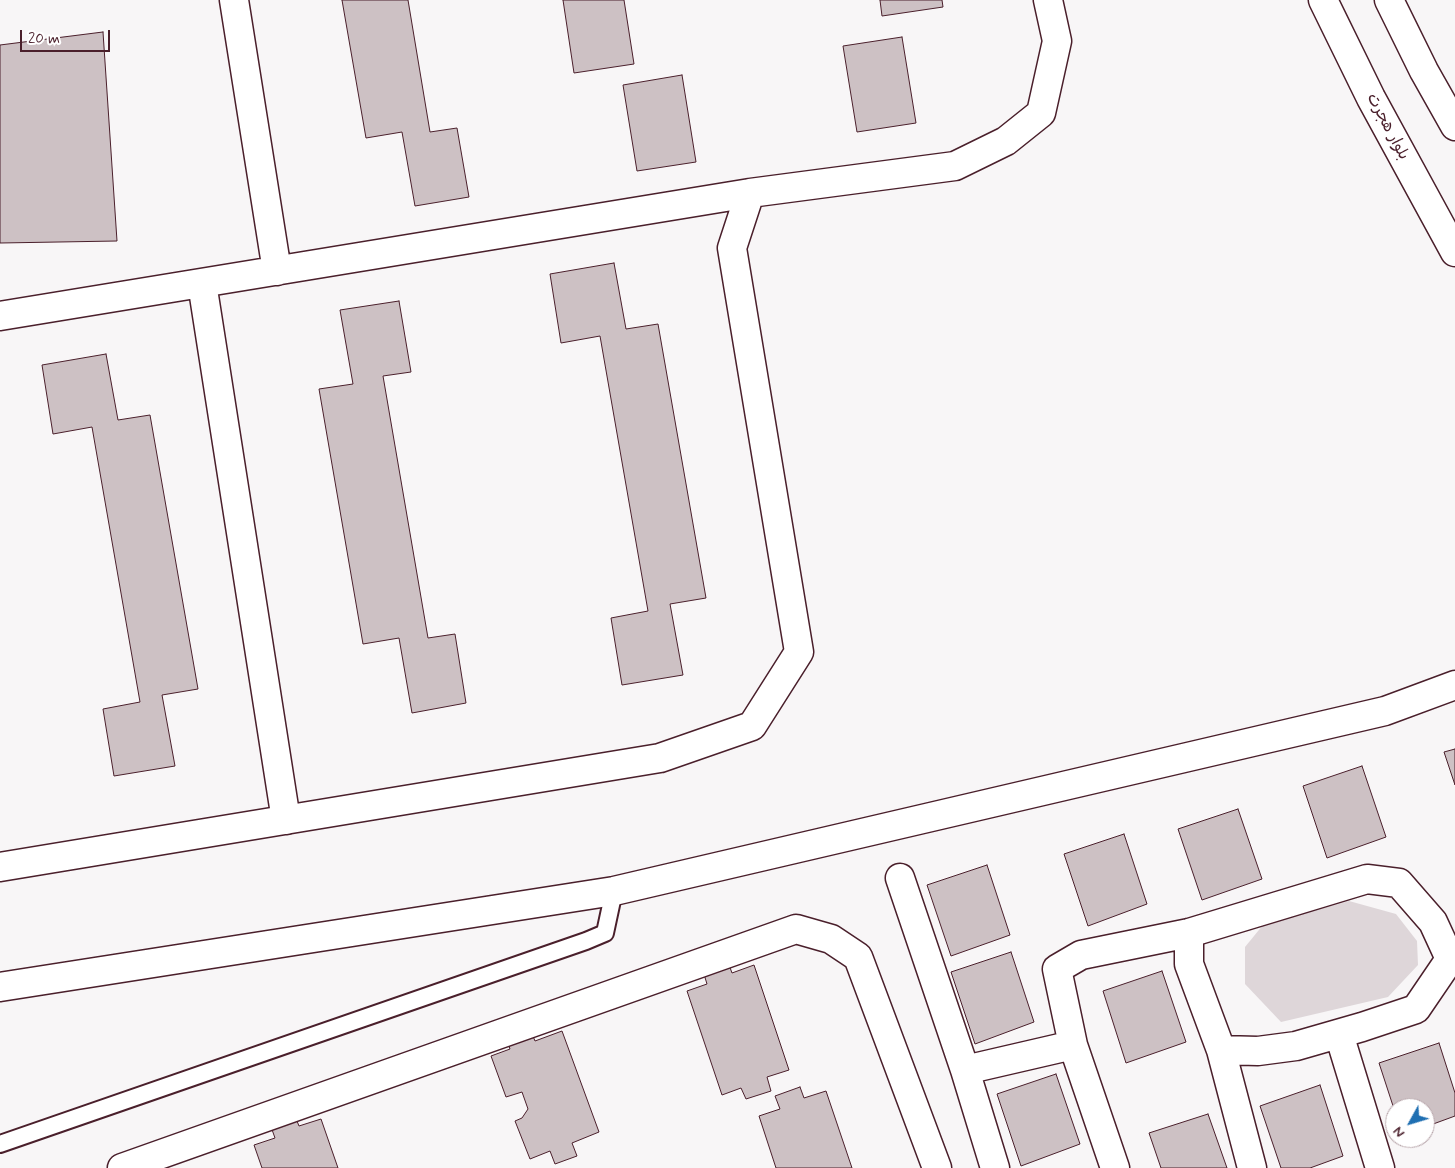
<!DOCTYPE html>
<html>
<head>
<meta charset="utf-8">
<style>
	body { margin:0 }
	#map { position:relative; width:1455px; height:1168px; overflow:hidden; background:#f8f6f7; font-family:Mynerve,sans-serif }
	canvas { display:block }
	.north { position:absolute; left:1385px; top:1098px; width:50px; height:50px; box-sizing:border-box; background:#fff; border:1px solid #b7a5aa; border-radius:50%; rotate:231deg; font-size:14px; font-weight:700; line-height:20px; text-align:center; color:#4a1f2b }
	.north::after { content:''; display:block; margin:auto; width:18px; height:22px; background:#1f6fb2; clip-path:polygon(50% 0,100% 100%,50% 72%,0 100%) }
	.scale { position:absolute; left:20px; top:30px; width:90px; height:22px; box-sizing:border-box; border:2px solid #4a1f2b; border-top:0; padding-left:6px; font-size:15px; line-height:18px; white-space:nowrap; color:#4a1f2b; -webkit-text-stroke:4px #fff; paint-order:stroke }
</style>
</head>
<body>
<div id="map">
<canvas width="1455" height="1168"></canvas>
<div class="north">N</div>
<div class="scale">20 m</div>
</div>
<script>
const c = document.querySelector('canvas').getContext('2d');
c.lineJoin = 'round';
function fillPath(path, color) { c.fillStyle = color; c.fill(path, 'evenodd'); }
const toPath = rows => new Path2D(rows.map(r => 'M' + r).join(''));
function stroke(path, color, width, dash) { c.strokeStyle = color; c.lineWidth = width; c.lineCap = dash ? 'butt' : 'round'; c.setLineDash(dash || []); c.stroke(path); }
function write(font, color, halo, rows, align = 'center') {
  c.font = font + ' Mynerve,"Playpen Sans Arabic",sans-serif'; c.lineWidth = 5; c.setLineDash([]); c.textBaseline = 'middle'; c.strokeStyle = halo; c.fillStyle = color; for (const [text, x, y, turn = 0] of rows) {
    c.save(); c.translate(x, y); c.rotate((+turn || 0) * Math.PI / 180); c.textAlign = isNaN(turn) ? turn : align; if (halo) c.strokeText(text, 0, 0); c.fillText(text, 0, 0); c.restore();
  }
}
fillPath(toPath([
	[1349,901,1396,914,1417,941,1418,965,1388,997,1281,1022,1245,984,1245,947,1263,925]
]), '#ded6d9');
const building = toPath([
	[342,0,408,0,430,132,457,128,469,197,415,206,402,132,366,138,342,0],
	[563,0,624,0,634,64,574,73,563,0],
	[880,0,942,0,943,7,882,16,880,0],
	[103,32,117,241,0,243,0,45,103,32],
	[902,37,916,123,857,132,843,46,902,37],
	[682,75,696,162,637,171,623,85,682,75],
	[614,263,626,329,658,324,706,598,670,604,683,675,622,685,611,618,648,611,600,336,561,343,550,274,614,263],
	[399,301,411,372,383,376,428,638,455,634,466,703,412,713,399,638,363,644,319,389,353,384,340,310,399,301],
	[106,354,118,420,150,415,198,689,162,695,175,766,114,776,103,709,140,702,92,427,53,434,42,365,106,354],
	[1455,749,1455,785,1444,752,1455,749],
	[1362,766,1386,837,1327,858,1303,786,1362,766],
	[1238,809,1262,879,1202,900,1178,829,1238,809],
	[1124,834,1147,904,1088,926,1064,854,1124,834],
	[987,865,1010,935,951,956,927,885,987,865],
	[1011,952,1034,1022,975,1044,951,972,1011,952],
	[728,962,732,973,754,965,789,1070,767,1077,771,1091,746,1099,741,1088,722,1095,687,991,707,984,703,971,728,962],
	[1162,971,1186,1042,1126,1063,1103,991,1162,971],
	[530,1029,535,1041,562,1031,599,1132,572,1143,577,1156,555,1164,550,1151,530,1159,515,1121,522,1118,528,1109,522,1092,506,1097,491,1056,510,1049,506,1038,530,1029],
	[1439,1043,1455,1093,1455,1116,1425,1127,1425,1108,1395,1108,1395,1112,1379,1063,1439,1043],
	[1056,1074,1080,1144,1021,1166,997,1094,1056,1074],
	[1320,1085,1343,1156,1310,1168,1281,1168,1260,1106,1320,1085],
	[800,1087,804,1098,826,1091,852,1168,776,1168,759,1116,780,1109,775,1096,800,1087],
	[1208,1114,1227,1168,1161,1168,1149,1133,1208,1114],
	[295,1116,299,1126,321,1119,338,1168,262,1168,254,1145,275,1138,270,1124,295,1116]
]);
fillPath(building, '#cdc1c4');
stroke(building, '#4a1f2b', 1);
const lane = toPath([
	[0,1144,586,941,605,933,614,891]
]);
const street = toPath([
	[234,0,277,271],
	[202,283,286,820],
	[0,316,750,193],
	[0,867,660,758,752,726,799,652,732,248,750,193,955,166,1006,141,1041,113,1057,41,1048,0],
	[900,878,965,1070,995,1168],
	[0,987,614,891,1385,711,1455,685],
	[1339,1034,1380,1168],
	[1221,1050,1252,1168],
	[965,1070,1073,1045],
	[122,1168,796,929,831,939,858,957,937,1168],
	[1115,1168,1073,1045,1057,969,1081,955,1189,933,1367,879,1399,883,1433,922,1450,959,1416,1009,1362,1027,1296,1046,1258,1051,1221,1050,1189,964,1189,933]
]);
const secondary = toPath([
	[1323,0,1371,98,1455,252],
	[1389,0,1424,71,1455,126]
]);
stroke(lane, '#4a1f2b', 20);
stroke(street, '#4a1f2b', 31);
stroke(secondary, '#4a1f2b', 31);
stroke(lane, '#fff', 16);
stroke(street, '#fff', 28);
stroke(secondary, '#fff', 28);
write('16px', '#4a1f2b', '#fff', [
	["بلوار هجرت",1387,127,62]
]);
</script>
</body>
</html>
